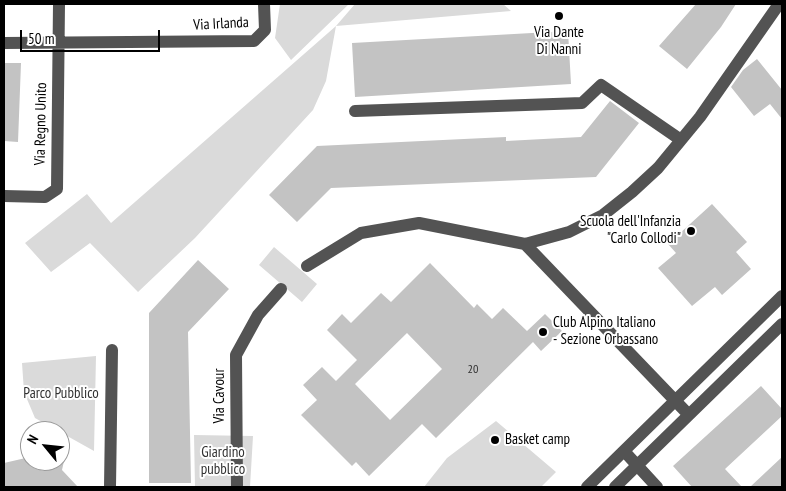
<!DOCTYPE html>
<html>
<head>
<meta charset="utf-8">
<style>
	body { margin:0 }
	#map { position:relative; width:786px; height:491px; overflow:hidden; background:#fff; font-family:"PT Sans Narrow",sans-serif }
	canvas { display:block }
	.frame { position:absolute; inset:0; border:5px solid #000; pointer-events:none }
	.north { position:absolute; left:20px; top:421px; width:50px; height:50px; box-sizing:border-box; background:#fff; border:1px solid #999; border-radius:50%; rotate:298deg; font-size:14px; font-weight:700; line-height:20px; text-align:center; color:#000 }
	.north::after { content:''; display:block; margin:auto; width:18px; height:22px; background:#000; clip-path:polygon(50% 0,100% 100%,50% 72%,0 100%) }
	.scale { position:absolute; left:20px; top:30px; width:140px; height:22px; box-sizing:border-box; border:2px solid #000; border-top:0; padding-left:6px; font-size:15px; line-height:18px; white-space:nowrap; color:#000; -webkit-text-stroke:4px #fff; paint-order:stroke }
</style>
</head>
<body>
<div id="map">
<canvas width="786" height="491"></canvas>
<div class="frame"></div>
<div class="north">N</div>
<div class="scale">50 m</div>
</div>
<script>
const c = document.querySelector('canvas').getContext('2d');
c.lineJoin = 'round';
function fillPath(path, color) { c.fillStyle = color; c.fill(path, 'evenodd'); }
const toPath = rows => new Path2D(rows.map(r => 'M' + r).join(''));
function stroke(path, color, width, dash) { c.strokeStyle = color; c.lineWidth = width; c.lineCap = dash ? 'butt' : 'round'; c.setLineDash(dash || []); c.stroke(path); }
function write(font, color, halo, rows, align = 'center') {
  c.font = font + ' "PT Sans Narrow",sans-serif'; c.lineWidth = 4; c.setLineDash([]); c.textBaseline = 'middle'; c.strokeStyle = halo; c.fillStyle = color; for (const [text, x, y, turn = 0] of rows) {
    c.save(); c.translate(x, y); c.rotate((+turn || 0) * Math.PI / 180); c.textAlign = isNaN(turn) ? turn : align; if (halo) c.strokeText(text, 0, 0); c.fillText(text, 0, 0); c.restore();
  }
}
fillPath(toPath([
	[280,4,349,4,291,60,275,38],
	[355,4,503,4,511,11,336,26,326,81,313,110,195,238,138,292,90,243,51,272,25,243,87,194,111,223,336,26],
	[274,247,317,284,302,302,259,265],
	[96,356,94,451,35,418,24,392,22,363],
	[496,421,556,472,541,487,424,487,447,458],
	[194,435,253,436,250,487,195,487]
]), '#dadada');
fillPath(toPath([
	[696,4,736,4,721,27,687,69,659,46],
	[568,31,571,84,355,97,352,43],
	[757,59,782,90,782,119,770,104,754,116,731,87,743,70],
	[4,63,21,63,18,142,4,141],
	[610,101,639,123,596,177,331,188,297,222,269,195,317,146,506,137,506,141,581,137],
	[712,204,747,242,736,252,751,269,722,295,715,287,692,306,658,268,676,253,668,244],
	[198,260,229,289,188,332,191,483,149,483,149,313],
	[430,263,474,308,477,304,492,319,503,308,527,331,545,314,562,331,541,351,533,342,436,438,422,424,369,476,356,462,352,466,301,415,317,400,303,385,322,367,336,381,357,360,327,330,342,314,351,323,381,293,391,302],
	[407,333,442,369,390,420,355,384],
	[761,386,782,409,782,416,725,469,742,487,692,487,673,466],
	[30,457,30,461,64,461,62,470,78,487,4,487,4,463],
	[782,457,782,487,750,487]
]), '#c3c3c3');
stroke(toPath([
	[4,43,254,41,265,30,264,4],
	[355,111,582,103,601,85,681,140],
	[4,196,45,197,57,189,59,4],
	[525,244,688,414],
	[307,266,361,233,419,223,525,244,569,232,603,215,632,192,658,168,700,117,779,4],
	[624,451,657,487],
	[110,487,112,350],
	[237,487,236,355,258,315,281,289],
	[587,487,782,296],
	[615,487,782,324]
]), '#535353', 12);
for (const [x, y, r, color] of [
	[559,16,5,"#000"],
	[691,231,5,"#000"],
	[543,332,5,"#000"],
	[495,440,5,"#000"]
]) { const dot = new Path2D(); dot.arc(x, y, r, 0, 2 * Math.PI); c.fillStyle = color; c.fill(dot); stroke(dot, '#fff', 2); }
write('12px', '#313131', null, [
	["20",473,370]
]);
write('15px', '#000', '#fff', [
	["Via Irlanda",221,24,-3],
	["Via Regno Unito",41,124,-89],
	["Via Cavour",220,396,-90]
]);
write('15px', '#000', '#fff', [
	["Via Dante",559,33,"center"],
	["Di Nanni",559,50,"center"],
	["Scuola dell'Infanzia",681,222,"right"],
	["\"Carlo Collodi\"",681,239,"right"],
	["Club Alpino Italiano",553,323],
	["- Sezione Orbassano",553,340],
	["Basket camp",505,440]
], 'left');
write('15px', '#313131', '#fff', [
	["Parco Pubblico",61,394],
	["Giardino",223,453],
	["pubblico",223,470]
]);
</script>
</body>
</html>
